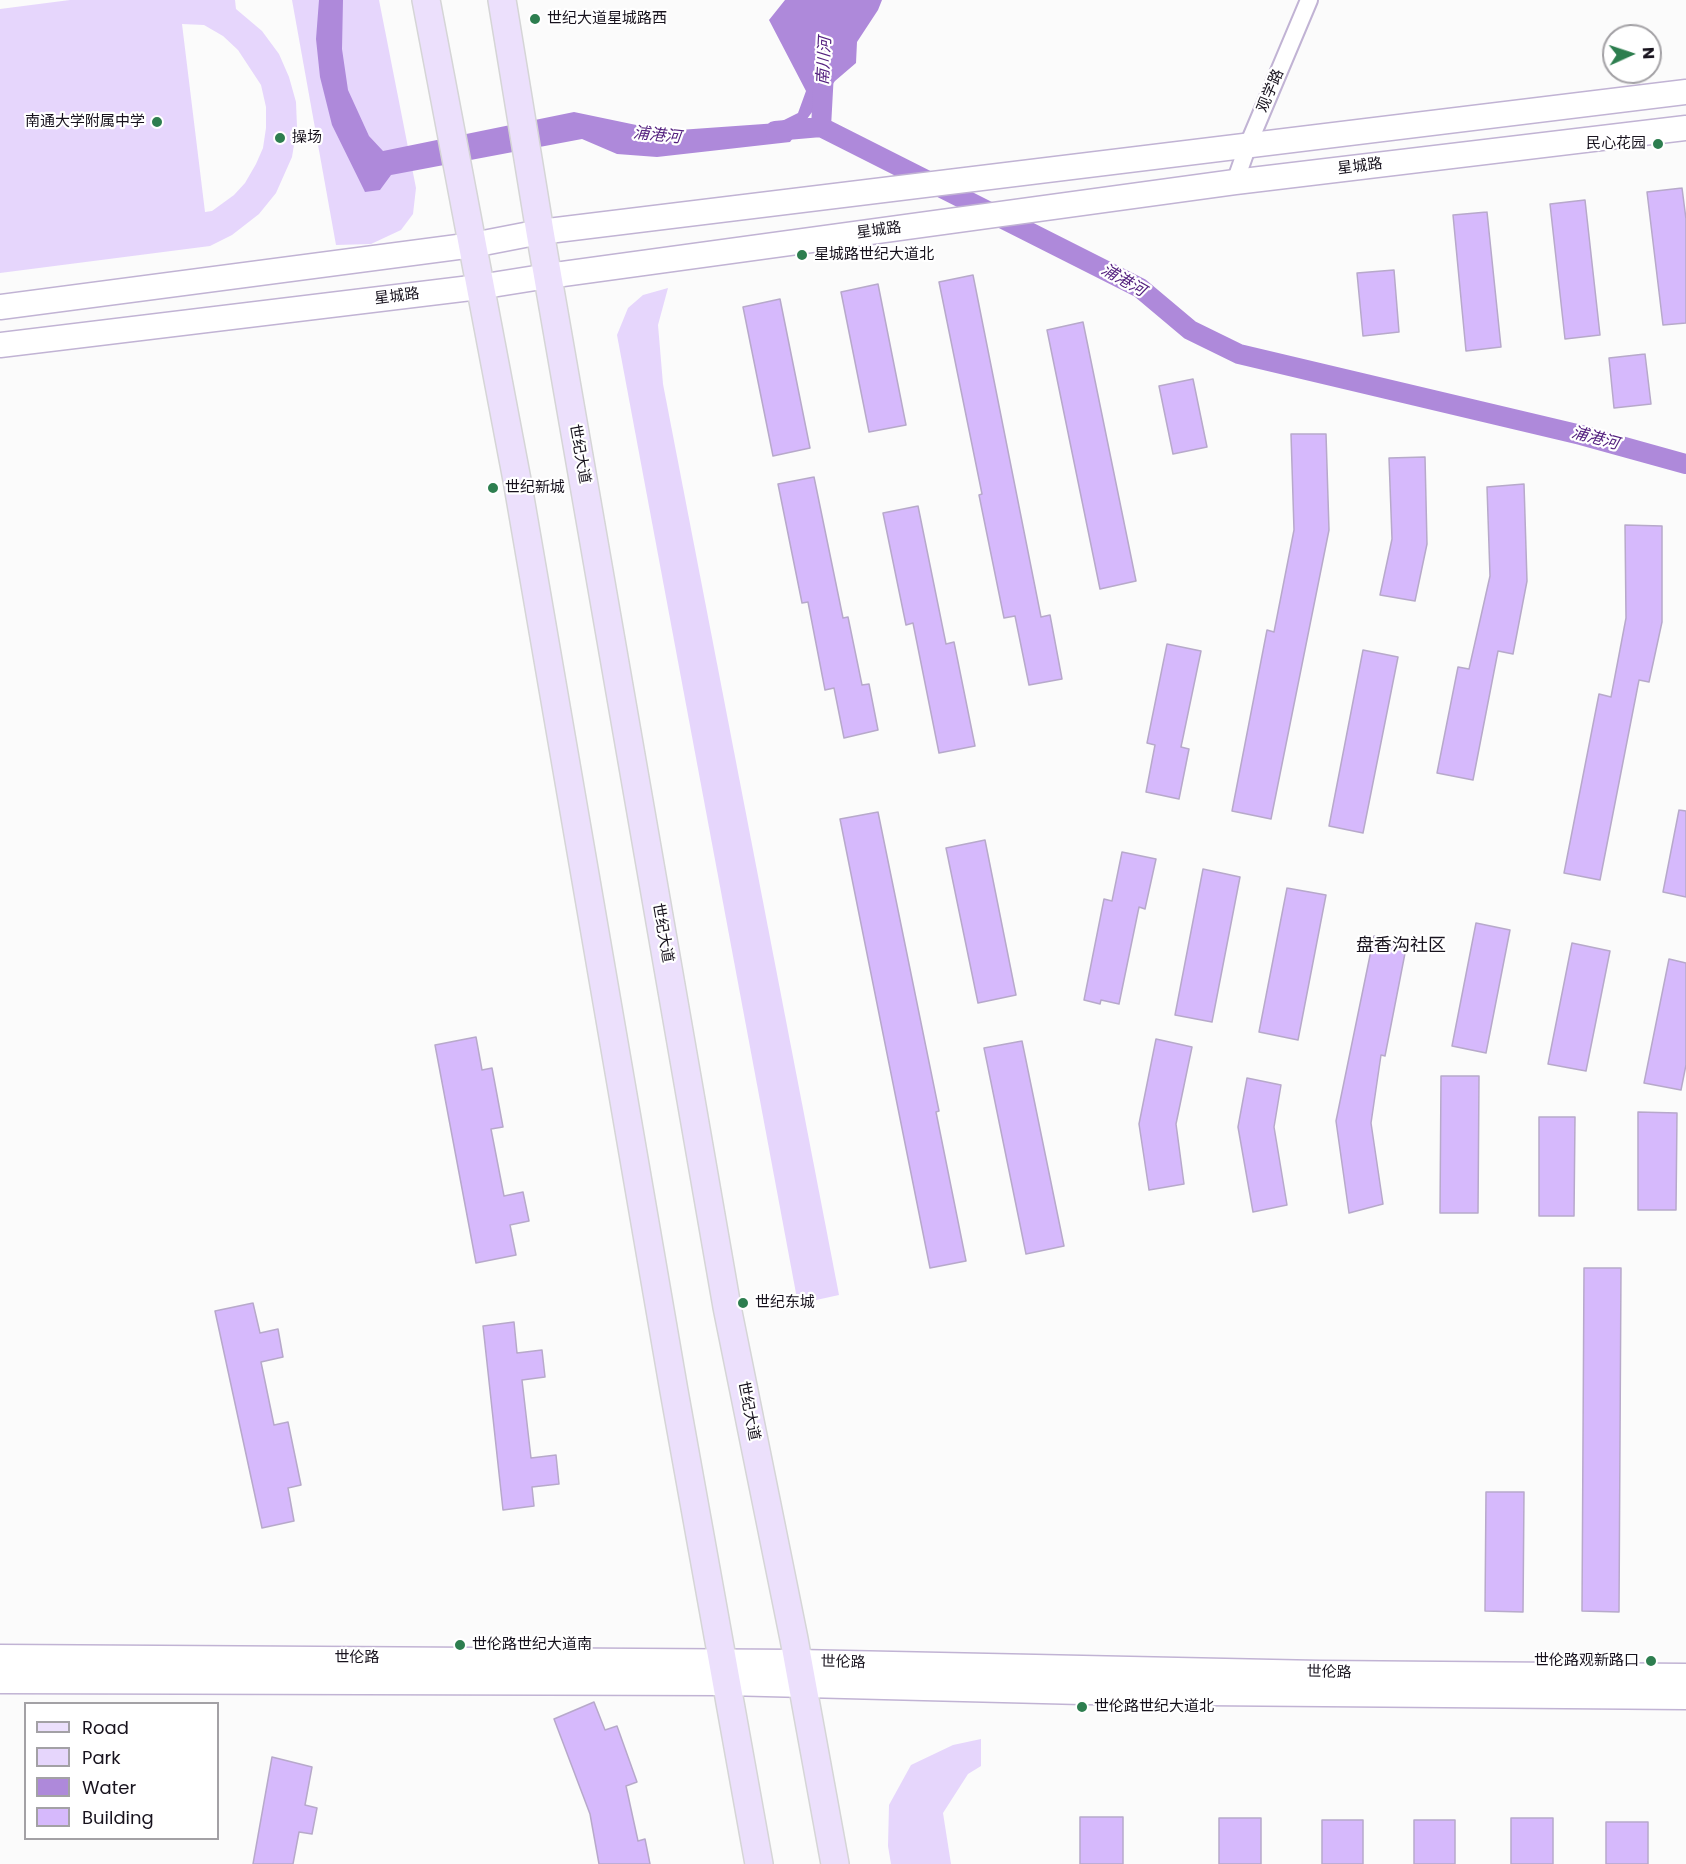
<!DOCTYPE html>
<html>
<head>
<meta charset="utf-8">
<style>
	body { margin:0 }
	#map { position:relative; width:1686px; height:1864px; overflow:hidden; background:#fbfbfb; font-family:Poppins,sans-serif }
	canvas { display:block }
	.legend { position:absolute; left:24px; top:1702px; width:195px; height:138px; box-sizing:border-box; background:#fff; border:2px solid #a3a1a5; margin:0; padding:8px 10px; list-style:none; font-size:18px; color:#18131e }
	.legend li { display:flex; align-items:center; gap:12px; height:30px }
	.legend b { width:30px; border:2px solid #a3a1a5 }
	.north { position:absolute; left:1602px; top:24px; width:60px; height:60px; box-sizing:border-box; background:#fff; border:2px solid #a3a1a5; border-radius:50%; rotate:87deg; font-size:16px; font-weight:700; line-height:24px; text-align:center; color:#18131e }
	.north::after { content:''; display:block; margin:auto; width:21px; height:27px; background:#2d7e4f; clip-path:polygon(50% 0,100% 100%,50% 72%,0 100%) }
</style>
</head>
<body>
<div id="map">
<canvas width="1686" height="1864"></canvas>
<ul class="legend">
<li><b style="height:8px;background:#ece0fc"></b>Road</li>
<li><b style="height:16px;background:#e6d6fc"></b>Park</li>
<li><b style="height:16px;background:#ae89da"></b>Water</li>
<li><b style="height:16px;background:#d6b9fc"></b>Building</li>
</ul>
<div class="north">N</div>
</div>
<script>
const c = document.querySelector('canvas').getContext('2d');
c.lineJoin = 'round';
function fillPath(path, color) { c.fillStyle = color; c.fill(path, 'evenodd'); }
const toPath = rows => new Path2D(rows.map(r => 'M' + r).join(''));
function stroke(path, color, width, dash) { c.strokeStyle = color; c.lineWidth = width; c.lineCap = dash ? 'butt' : 'round'; c.setLineDash(dash || []); c.stroke(path); }
function write(font, color, halo, rows, align = 'center') {
  c.font = font + ' Poppins,"Noto Sans SC",sans-serif'; c.lineWidth = 4.5; c.setLineDash([]); c.textBaseline = 'middle'; c.strokeStyle = halo; c.fillStyle = color; for (const [text, x, y, turn = 0] of rows) {
    c.save(); c.translate(x, y); c.rotate((+turn || 0) * Math.PI / 180); c.textAlign = isNaN(turn) ? turn : align; if (halo) c.strokeText(text, 0, 0); c.fillText(text, 0, 0); c.restore();
  }
}
fillPath(toPath([
	[70,0,235,0,236,9,262,31,279,54,289,77,296,102,297,127,292,157,276,193,259,214,232,235,210,246,0,273,0,9],
	[182,24,204,25,223,36,238,50,261,85,266,107,266,128,263,148,256,164,245,183,234,195,212,211,205,212],
	[292,0,379,0,416,188,413,214,401,230,371,244,336,245],
	[668,288,658,325,663,384,839,1295,798,1304,617,335,628,308,643,295],
	[981,1739,981,1766,968,1774,943,1813,951,1864,891,1864,888,1846,889,1805,911,1765,953,1745]
]), '#e6d6fc');
fillPath(toPath([
	[319,0,343,0,342,49,348,90,369,136,383,151,574,112,665,131,778,123,798,113,806,91,769,20,785,0,882,0,878,10,857,42,856,63,835,81,790,142,657,157,617,154,582,139,391,175,380,190,365,192,332,125,320,77,316,39]
]), '#ae89da');
stroke(toPath([
	[821,127,824,72],
	[775,131,821,127,1140,288,1190,330,1239,354,1581,435,1686,464]
]), '#ae89da', 20);
const building = toPath([
	[1682,188,1686,219,1686,323,1663,325,1647,192,1682,188],
	[1585,200,1600,335,1565,339,1550,204,1585,200],
	[1487,212,1501,347,1466,351,1453,215,1487,212],
	[1394,270,1399,332,1363,336,1357,273,1394,270],
	[973,275,1041,617,1050,615,1062,679,1029,685,1015,616,1004,618,979,495,982,494,939,282,973,275],
	[878,284,906,425,869,432,841,292,878,284],
	[780,299,810,448,773,456,743,307,780,299],
	[1083,322,1136,581,1100,589,1047,330,1083,322],
	[1645,354,1651,404,1614,408,1609,358,1645,354],
	[1193,379,1207,447,1173,454,1159,386,1193,379],
	[1291,434,1326,434,1329,530,1271,819,1232,811,1267,630,1274,632,1294,530,1291,434],
	[1425,457,1427,544,1415,601,1380,595,1392,539,1389,458,1425,457],
	[814,477,843,618,848,617,862,685,869,684,878,730,844,738,834,688,825,690,808,602,802,603,778,484,814,477],
	[1524,484,1527,581,1513,654,1498,651,1473,780,1437,773,1458,667,1469,669,1490,576,1487,487,1524,484],
	[918,506,946,644,954,642,975,746,939,753,913,623,906,625,883,513,918,506],
	[1625,525,1662,526,1662,622,1649,682,1639,680,1600,880,1564,873,1599,694,1611,697,1626,618,1625,525],
	[1167,644,1201,651,1181,747,1189,749,1179,799,1146,792,1155,745,1147,743,1167,644],
	[1363,650,1398,657,1363,833,1329,826,1363,650],
	[1679,810,1686,811,1686,897,1663,892,1679,810],
	[878,812,939,1111,936,1112,966,1261,930,1268,840,819,878,812],
	[985,840,1016,995,978,1003,946,848,985,840],
	[1122,852,1156,859,1145,909,1139,907,1119,1004,1101,1000,1100,1004,1084,1000,1104,899,1112,901,1122,852],
	[1203,869,1240,877,1212,1022,1175,1015,1203,869],
	[1287,888,1326,895,1298,1040,1259,1032,1287,888],
	[1476,923,1510,930,1486,1053,1452,1046,1476,923],
	[1374,936,1407,943,1385,1056,1381,1055,1371,1123,1383,1204,1349,1213,1336,1121,1374,936],
	[1572,943,1610,951,1586,1071,1548,1064,1572,943],
	[1669,959,1686,963,1686,1065,1681,1090,1644,1083,1669,959],
	[476,1037,482,1070,492,1068,503,1127,491,1129,504,1196,523,1192,529,1221,510,1225,516,1255,476,1263,435,1045,476,1037],
	[1156,1039,1192,1047,1176,1124,1184,1184,1149,1190,1139,1124,1156,1039],
	[1022,1041,1064,1246,1026,1254,984,1048,1022,1041],
	[1441,1076,1479,1076,1478,1213,1440,1213,1441,1076],
	[1247,1078,1281,1085,1274,1127,1287,1205,1253,1212,1238,1127,1247,1078],
	[1638,1112,1677,1113,1676,1210,1638,1210,1638,1112],
	[1539,1117,1575,1117,1574,1216,1539,1216,1539,1117],
	[1584,1268,1621,1268,1619,1612,1582,1611,1584,1268],
	[253,1303,260,1333,278,1329,283,1357,261,1362,274,1425,288,1422,301,1485,288,1488,294,1521,262,1528,215,1311,253,1303],
	[514,1322,517,1353,542,1350,545,1377,522,1380,531,1458,556,1455,559,1484,532,1487,534,1506,503,1510,483,1326,514,1322],
	[1486,1492,1524,1492,1523,1612,1485,1611,1486,1492],
	[594,1702,605,1730,617,1726,637,1782,626,1786,638,1841,645,1839,650,1864,599,1864,590,1814,554,1719,594,1702],
	[272,1757,312,1767,305,1805,317,1808,312,1834,299,1832,293,1864,253,1864,272,1757],
	[1080,1817,1123,1817,1123,1864,1080,1864,1080,1817],
	[1219,1818,1261,1818,1261,1864,1219,1864,1219,1818],
	[1511,1818,1553,1818,1553,1864,1511,1864,1511,1818],
	[1322,1820,1363,1820,1363,1864,1322,1864,1322,1820],
	[1414,1820,1455,1820,1455,1864,1414,1864,1414,1820],
	[1606,1822,1648,1822,1648,1864,1606,1864,1606,1822]
]);
fillPath(building, '#d6b9fc');
stroke(building, '#b7a9ca', 1.5);
const street = toPath([
	[1235,182,1248,145,1309,0]
]);
const secondary = toPath([
	[0,307,473,245,540,232,1686,92],
	[0,345,479,287,548,276,1235,182,1686,128],
	[0,1657,798,1662,1320,1673,1686,1676],
	[0,1681,726,1683,1082,1692,1686,1697]
]);
const primary = toPath([
	[426,0,517,480,674,1391,759,1864],
	[502,0,540,232,727,1307,794,1639,835,1864]
]);
stroke(street, '#c1b3d4', 20);
stroke(secondary, '#c1b3d4', 27);
stroke(primary, '#d5d5d6', 30);
stroke(street, '#fff', 16);
stroke(secondary, '#fff', 24);
stroke(primary, '#ece0fc', 27);
for (const [x, y, r, color] of [
	[535,19,6,"#2d7e4f"],
	[157,122,6,"#2d7e4f"],
	[280,138,6,"#2d7e4f"],
	[1658,144,6,"#2d7e4f"],
	[802,255,6,"#2d7e4f"],
	[493,488,6,"#2d7e4f"],
	[743,1303,6,"#2d7e4f"],
	[460,1645,6,"#2d7e4f"],
	[1651,1661,6,"#2d7e4f"],
	[1082,1707,6,"#2d7e4f"]
]) { const dot = new Path2D(); dot.arc(x, y, r, 0, 2 * Math.PI); c.fillStyle = color; c.fill(dot); stroke(dot, '#fff', 2); }
write('15px', '#18131e', '#fff', [
	["世纪大道星城路西",547,19],
	["南通大学附属中学",145,122,"right"],
	["操场",292,138],
	["民心花园",1646,144,"right"],
	["星城路世纪大道北",814,255],
	["世纪新城",505,488],
	["世纪东城",755,1303],
	["世伦路世纪大道南",472,1645],
	["世伦路观新路口",1639,1661,"right"],
	["世伦路世纪大道北",1094,1707]
], 'left');
write('15px', '#18131e', '#fff', [
	["观学路",1271,91,-67],
	["星城路",1360,167,-7],
	["星城路",879,231,-8],
	["星城路",397,297,-7],
	["世纪大道",579,454,80],
	["世纪大道",662,933,80],
	["世纪大道",748,1411,79],
	["世伦路",357,1658],
	["世伦路",843,1663,1],
	["世伦路",1329,1673,1]
]);
write('italic 16px', '#54217f', '#fff', [
	["南川河",825,61,-87],
	["浦港河",657,136,6],
	["浦港河",1123,281,30],
	["浦港河",1595,439,15]
]);
write('18px', '#18131e', '#fff', [
	["盘香沟社区",1401,946]
]);
</script>
</body>
</html>
